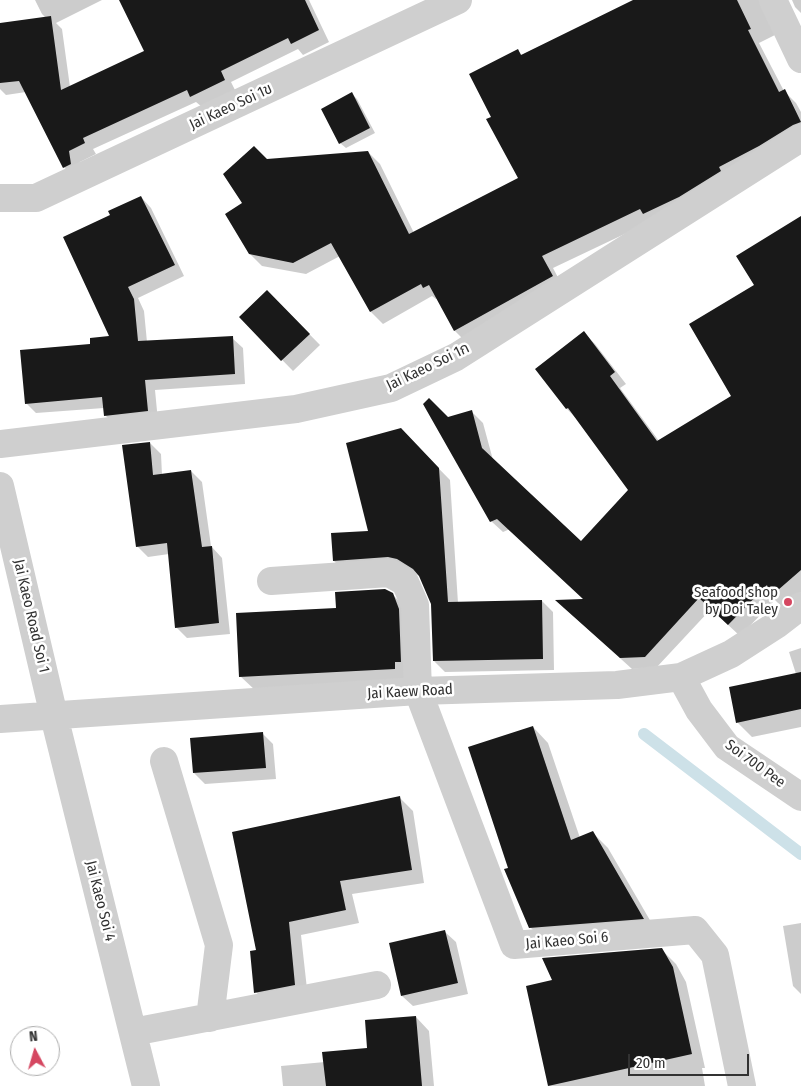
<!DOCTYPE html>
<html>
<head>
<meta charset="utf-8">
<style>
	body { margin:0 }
	#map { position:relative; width:801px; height:1086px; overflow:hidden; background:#fff; font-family:"Fira Sans Condensed",sans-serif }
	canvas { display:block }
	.north { position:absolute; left:10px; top:1026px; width:50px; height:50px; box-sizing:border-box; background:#fff; border:1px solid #adadad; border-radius:50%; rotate:354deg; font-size:14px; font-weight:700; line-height:20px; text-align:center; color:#323232 }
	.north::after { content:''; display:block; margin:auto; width:18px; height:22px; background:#d54761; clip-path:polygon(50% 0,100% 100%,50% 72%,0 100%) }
	.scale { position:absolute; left:628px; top:1054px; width:121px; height:22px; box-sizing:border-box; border:2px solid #323232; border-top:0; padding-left:6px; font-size:15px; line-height:18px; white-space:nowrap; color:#323232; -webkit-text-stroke:4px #fff; paint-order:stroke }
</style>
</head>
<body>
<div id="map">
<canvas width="801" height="1086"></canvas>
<div class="north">N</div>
<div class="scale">20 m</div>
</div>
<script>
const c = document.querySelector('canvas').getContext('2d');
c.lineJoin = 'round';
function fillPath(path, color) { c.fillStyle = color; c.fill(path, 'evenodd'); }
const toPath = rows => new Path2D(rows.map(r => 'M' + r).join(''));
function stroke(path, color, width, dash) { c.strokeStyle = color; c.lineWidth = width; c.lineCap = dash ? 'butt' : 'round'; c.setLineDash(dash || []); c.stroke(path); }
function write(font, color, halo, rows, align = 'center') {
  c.font = font + ' "Fira Sans Condensed","Noto Sans Thai",sans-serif'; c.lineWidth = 5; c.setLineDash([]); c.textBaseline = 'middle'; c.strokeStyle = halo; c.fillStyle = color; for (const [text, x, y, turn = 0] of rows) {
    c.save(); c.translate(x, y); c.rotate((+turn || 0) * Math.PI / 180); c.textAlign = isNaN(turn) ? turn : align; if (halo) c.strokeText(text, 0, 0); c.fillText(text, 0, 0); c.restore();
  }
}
fillPath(toPath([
	[35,0,102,0,56,23,62,29,70,87,146,52,120,0,309,0,329,42,303,55,298,49,231,82,236,92,202,107,196,102,93,149,96,154,80,162,75,179,64,167,26,92,6,95,0,89,0,24,46,18,42,14],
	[635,0,775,0,777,34,759,43,784,91,796,103,801,112,801,139,652,221,553,268,564,289,467,343,455,331,438,298,436,299,432,296,383,324,371,312,340,256,306,274,262,266,250,254,244,203,266,160,368,152,380,164,414,233,519,179,493,117,517,50,522,55],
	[792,0,801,0,801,13,795,7],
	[352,94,357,99,375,133,346,148,340,143],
	[141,197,151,208,184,276,138,298,144,311,147,342,232,338,243,348,245,384,155,390,158,421,116,426,105,415,104,408,36,413,26,403,92,346,111,337,112,216],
	[801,217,801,592,783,608,775,600,740,636,711,609,656,668,632,669,568,611,586,601,510,529,503,532,491,521,448,418,472,412,483,423,493,460,581,543,629,490,577,419,567,409,584,333,595,344,626,384,620,388,659,441,733,396,756,286],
	[267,291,320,345,293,371,240,317],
	[401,430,450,480,458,603,542,601,553,612,554,670,445,672,434,661,432,604,421,577,409,570,345,572,334,561,370,532],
	[150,443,161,454,162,475,191,471,202,482,211,546,222,558,230,634,187,638,176,627,169,554,148,557,137,546],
	[392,594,408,610,410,684,256,691,240,676,338,610],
	[801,648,801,727,752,737,738,723,730,688,796,674,789,652],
	[533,727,548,743,580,838,592,832,608,848,658,934,546,943,530,927,509,869],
	[262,733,273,744,276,779,205,784,194,773],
	[399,797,413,811,424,883,352,894,359,923,301,935,308,998,269,1006,256,992,258,951],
	[801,923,801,994,793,986,783,926],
	[445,932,456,942,468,994,413,1006,402,996],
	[662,950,676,964,686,982,705,1068,702,1068,705,1086,549,1086,528,987,553,981],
	[416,1017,429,1031,434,1086,283,1086,281,1066,325,1062,369,1049]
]), '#0003');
stroke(toPath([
	[644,734,801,854]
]), '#cde1e8', 12);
fillPath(toPath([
	[119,0,305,0,319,30,291,44,288,38,221,71,225,80,190,97,187,90,83,138,85,143,69,151,71,164,63,168,19,81,0,83,0,23,51,16,61,90,144,51],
	[633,0,737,0,751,29,748,30,779,92,785,89,801,122,793,125,759,146,719,167,721,171,679,197,643,214,640,209,542,256,553,276,454,331,429,285,423,288,421,284,370,312,331,243,293,263,249,254,225,214,242,203,223,174,254,146,267,159,368,151,409,234,518,178,486,119,491,117,469,74,518,49,521,55],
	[352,92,370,128,339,144,321,109],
	[141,196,175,265,128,287,134,299,138,341,233,336,235,374,145,380,148,411,104,416,102,397,25,404,20,350,90,344,90,338,109,336,63,237,110,215,108,211],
	[801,216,801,570,770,597,767,585,728,625,699,598,645,657,620,658,555,600,583,599,497,519,490,522,423,404,429,398,448,417,472,410,482,448,581,541,628,490,568,408,566,409,535,369,584,331,615,372,610,376,657,441,731,396,689,324,754,285,736,256],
	[267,290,310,334,281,361,239,317],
	[401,428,439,468,448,602,542,600,543,659,433,661,431,604,419,576,413,569,397,559,388,557,333,561,331,533,368,531,346,443],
	[150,442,153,475,191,470,202,547,212,546,219,623,175,628,167,543,136,547,122,445],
	[385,589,393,593,399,609,401,662,395,662,395,669,239,677,236,613,336,608,335,592],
	[801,672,801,709,736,723,729,687],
	[533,726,571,840,593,831,644,919,529,928,504,869,508,868,468,747],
	[263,732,266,768,193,773,190,738],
	[400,796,412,870,340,881,346,910,289,922,295,985,254,993,250,951,256,950,232,832],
	[445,930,458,983,401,996,389,943],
	[662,948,673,967,692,1054,548,1086,526,986,552,980,542,958],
	[416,1016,422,1086,326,1086,322,1052,367,1048,365,1020]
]), '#191919');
stroke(toPath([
	[773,0,801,59],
	[0,198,36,198,458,0],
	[0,444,296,409,391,388,456,357,801,138],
	[0,486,54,716,146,1086],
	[271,581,389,573,405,582,415,605,418,691,514,945,695,930,715,955,742,1086],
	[681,677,699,710,727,747,801,797],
	[0,719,418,691,617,685,681,677,731,654,776,625,801,606],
	[164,761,219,945,210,1018],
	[133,1032,377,985]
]), '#cfcfcf', 28);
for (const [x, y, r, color] of [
	[788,602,5,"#d54761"]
]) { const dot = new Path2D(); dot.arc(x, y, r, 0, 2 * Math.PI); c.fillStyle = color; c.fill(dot); stroke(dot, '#fff', 2); }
write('15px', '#323232', '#fff', [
	["Jai Kaeo Soi 1ข",231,107,-25],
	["Jai Kaeo Soi 1ก",428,367,-26],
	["Jai Kaeo Road Soi 1",31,616,77],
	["Jai Kaew Road",410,692,-3],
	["Soi 700 Pee",755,764,36],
	["Jai Kaeo Soi 4",100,901,76],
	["Jai Kaeo Soi 6",567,941,-5]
]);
write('15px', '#323232', '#fff', [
	["Seafood shop",778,593],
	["by Doi Taley",778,610]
], 'right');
</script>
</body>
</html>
